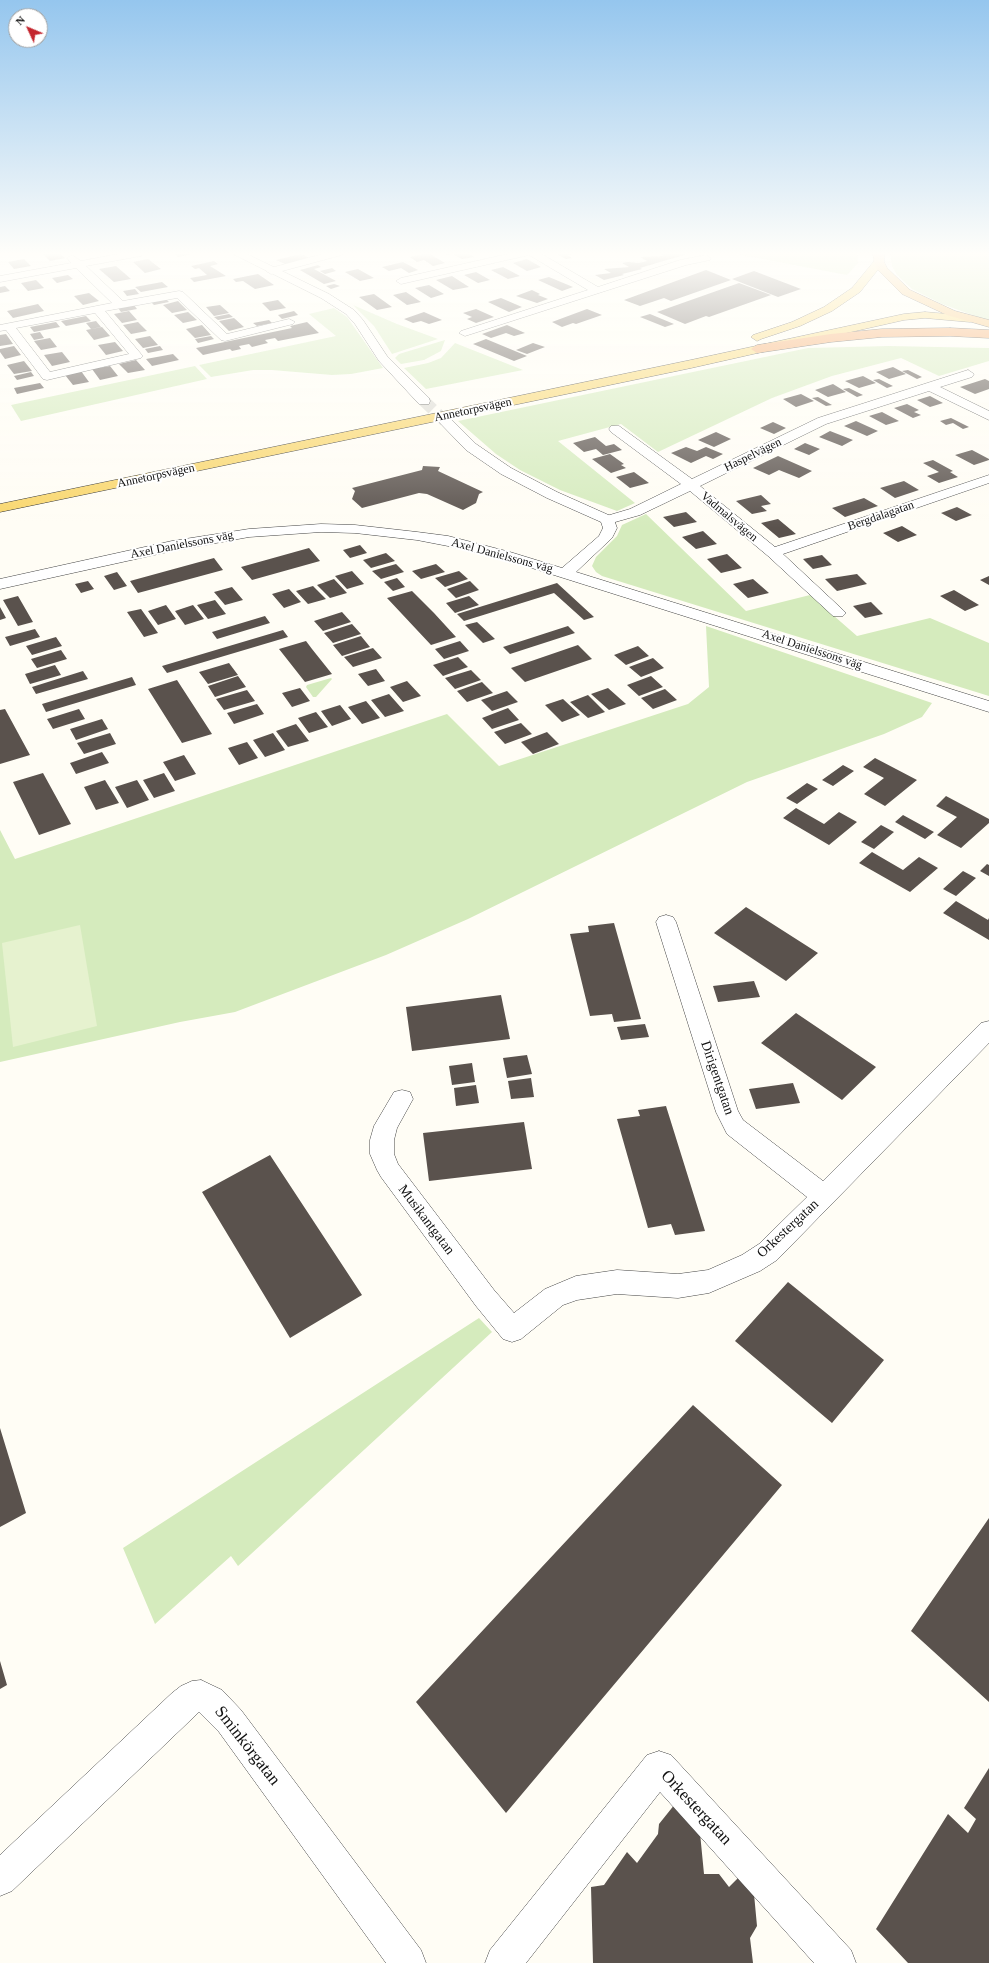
<!DOCTYPE html>
<html>
<head>
<meta charset="utf-8">
<style>
	body { margin:0 }
	#map { position:relative; width:989px; height:1963px; overflow:hidden; background:#fffdf5; font-family:Georgia,serif }
	canvas { display:block }
	.north { position:absolute; left:8px; top:8px; width:40px; height:40px; box-sizing:border-box; background:#fff; border:1px solid #a0a0a0; border-radius:50%; rotate:314deg; font-size:11px; font-weight:700; line-height:16px; text-align:center; color:#111 }
	.north::after { content:''; display:block; margin:auto; width:14px; height:18px; background:#c4262e; clip-path:polygon(50% 0,100% 100%,50% 72%,0 100%) }
</style>
</head>
<body>
<div id="map">
<canvas width="989" height="1963"></canvas>
<div class="north">N</div>
</div>
<script>
const c = document.querySelector('canvas').getContext('2d');
c.lineJoin = 'round';
function fillPath(path, color) { c.fillStyle = color; c.fill(path, 'evenodd'); }
const toPath = rows => new Path2D(rows.map(r => 'M' + r).join(''));
function stroke(path, color, width, dash) { c.strokeStyle = color; c.lineWidth = width; c.lineCap = dash ? 'butt' : 'round'; c.setLineDash(dash || []); c.stroke(path); }
function write(font, color, halo, rows, align = 'center') {
  c.font = font + ' Georgia,serif'; c.lineWidth = 4; c.setLineDash([]); c.textBaseline = 'middle'; c.strokeStyle = halo; c.fillStyle = color; for (const [text, x, y, turn = 0] of rows) {
    c.save(); c.translate(x, y); c.rotate((+turn || 0) * Math.PI / 180); c.textAlign = isNaN(turn) ? turn : align; if (halo) c.strokeText(text, 0, 0); c.fillText(text, 0, 0); c.restore();
  }
}
fillPath(toPath([
	[731,253,857,253,858,263,847,275],
	[890,253,989,254,989,321,942,304,912,289,897,275,892,266],
	[353,305,397,324,438,339,392,354,374,326],
	[334,308,347,317,383,368,351,374,332,375,272,370,253,370,211,377,199,365,336,336,309,314],
	[445,340,441,351,424,360,401,364,395,358,399,354],
	[455,343,523,370,426,389,404,368,428,363,441,358],
	[889,346,989,348,989,361,939,376,901,358,832,376,772,398,658,452,621,424,558,441,635,503,617,511,560,490,520,470,496,454,458,421,808,348],
	[195,366,207,379,21,421,11,405],
	[646,514,746,611,810,595,857,636,930,618,989,643,989,696,602,576,596,572,592,566,596,557,617,536,622,525],
	[706,626,932,703,922,717,884,734,747,782,468,919,386,955,235,1012,180,1022,0,1062,0,830,15,859,447,714,499,766,688,704,709,687],
	[331,678,332,679,316,697,313,697,306,687,307,685],
	[479,1318,492,1332,238,1566,231,1556,155,1624,123,1548]
]), '#d5ebbd');
fillPath(toPath([
	[80,925,97,1026,13,1047,2,943]
]), '#e6f2cf');
fillPath(toPath([
	[38,253,59,253,65,258,50,261,43,254],
	[174,253,192,253,192,254,178,257],
	[428,253,445,263,433,266,424,260,417,262,410,257],
	[443,253,468,253,474,257,462,259,453,254,447,255],
	[555,253,574,253,574,254,567,255,572,258,566,259],
	[659,253,687,254,640,268,642,269,622,274,624,275,604,280,595,275,611,273,604,269,629,267,622,263,628,262,639,263,647,261,640,257,664,256],
	[301,254,309,258,285,264,276,260],
	[24,259,31,266,14,269,8,262],
	[148,259,161,269,145,273,133,262],
	[527,259,541,267,527,271,513,263],
	[214,261,218,264,210,266,226,276,194,282,190,278,207,275,199,268,195,269,191,266],
	[403,262,418,270,409,273,401,268,389,271,382,267],
	[318,265,321,267,314,269,336,281,324,284,300,270],
	[116,266,131,279,114,282,99,269],
	[503,267,520,276,508,279,491,270],
	[332,268,336,271,325,274,320,271],
	[358,269,374,278,360,281,345,272],
	[706,270,731,280,671,301,664,298,640,306,624,300],
	[754,271,801,289,778,297,732,279],
	[476,272,490,280,478,283,464,275],
	[258,274,274,285,255,289,243,281,236,282,233,279],
	[68,275,73,279,57,283,52,278],
	[452,276,469,287,453,290,436,280],
	[549,277,573,287,562,291,538,280],
	[36,280,44,288,28,291,21,283],
	[162,282,168,287,141,292,135,287],
	[739,283,771,295,709,317,706,316,685,324,657,312],
	[334,284,340,286,331,289,326,286],
	[429,285,444,294,431,298,415,288],
	[5,286,10,291,0,293,0,287],
	[135,289,139,294,127,296,123,291],
	[532,290,540,294,538,295,548,299,537,303,516,296],
	[406,292,421,302,407,305,393,295],
	[89,293,99,301,83,305,74,296],
	[374,294,392,307,377,310,359,297],
	[501,298,522,307,509,312,488,302],
	[166,299,169,302,154,305,151,302],
	[278,300,286,308,270,311,262,303],
	[178,301,187,310,172,313,163,305],
	[38,304,44,311,13,318,7,311],
	[134,305,137,309,121,312,118,308],
	[220,305,229,313,214,316,206,307],
	[476,309,494,317,476,323,467,319,472,317,463,313],
	[587,309,602,315,576,324,573,323,562,327,552,322],
	[129,311,137,320,122,323,114,314],
	[294,311,298,315,282,319,278,315],
	[188,312,197,320,183,323,174,315],
	[424,312,442,320,429,324,421,321,413,323,404,319],
	[229,314,233,317,218,320,214,317],
	[650,314,674,324,665,327,640,317],
	[86,316,91,321,66,326,61,321],
	[234,318,244,327,229,331,219,321],
	[269,320,272,323,257,326,253,323],
	[96,321,101,327,91,329,86,323],
	[56,322,60,327,34,332,30,327],
	[138,322,147,331,131,334,123,325],
	[307,322,319,333,278,341,275,338,265,340,268,343,252,347,249,344,239,346,241,349,232,351,230,349,203,355,196,348,292,328,290,326],
	[202,325,211,335,195,338,186,329],
	[507,325,525,333,514,336,506,333,491,338,482,334],
	[102,327,110,336,94,340,86,330],
	[40,332,44,338,34,340,30,334],
	[6,334,13,344,0,346,0,335],
	[150,336,158,345,143,348,135,339],
	[211,336,214,339,198,343,195,339],
	[50,338,57,347,41,350,34,341],
	[486,339,527,356,514,361,473,344],
	[115,342,123,351,106,355,98,345],
	[533,343,545,347,527,354,516,350],
	[14,346,21,355,5,359,0,352,0,349],
	[160,346,163,350,148,353,145,349],
	[62,352,70,362,52,366,44,355],
	[173,354,179,360,152,366,146,359],
	[136,360,145,370,128,373,119,364],
	[24,361,32,371,14,374,7,365],
	[110,366,118,376,100,380,92,369],
	[893,367,906,374,889,379,876,372],
	[908,370,922,377,917,379,902,371],
	[81,371,89,382,73,385,65,375],
	[31,372,34,376,17,380,14,376],
	[863,376,876,383,859,388,845,381],
	[879,379,893,386,887,388,873,380],
	[985,379,989,381,989,389,975,394,960,387],
	[40,383,44,388,17,394,14,388],
	[833,384,846,392,828,397,815,390],
	[849,388,863,395,857,397,843,389],
	[801,394,814,401,796,407,783,399],
	[930,396,943,403,930,407,917,400],
	[818,397,832,405,826,406,812,398],
	[907,404,919,410,914,412,921,415,913,418,894,408],
	[882,412,899,421,886,425,869,416],
	[951,418,969,427,963,429,953,423,946,425,940,421],
	[856,421,878,431,867,436,844,426],
	[773,422,786,428,774,434,760,428],
	[830,431,853,440,842,446,819,437],
	[716,432,731,439,714,447,698,440],
	[595,437,606,446,614,444,622,450,603,455,596,449,584,452,573,443],
	[805,443,820,449,809,455,794,449],
	[686,447,697,451,706,447,723,454,713,459,706,456,691,463,671,453],
	[972,450,989,459,989,460,974,465,955,455],
	[610,454,624,464,621,465,626,468,611,473,592,459],
	[778,456,812,471,799,478,779,470,769,475,753,468],
	[933,460,953,471,950,472,958,477,939,483,927,476,939,472,923,463],
	[423,466,440,467,438,471,483,492,479,494,476,503,463,510,427,494,419,493,362,508,352,499,355,491,352,488,422,470],
	[634,472,649,483,630,488,616,477],
	[904,481,919,490,895,498,880,488],
	[761,495,771,504,761,506,767,511,752,514,736,501],
	[864,498,878,506,845,517,832,508],
	[957,507,972,515,956,521,941,513],
	[686,512,697,522,674,527,663,517],
	[778,519,796,534,779,538,761,523],
	[902,526,917,535,898,542,883,533],
	[703,531,717,544,696,549,682,537],
	[360,545,367,553,350,558,343,550],
	[309,548,320,561,252,580,241,567],
	[386,553,395,561,371,568,363,560],
	[727,554,742,568,721,573,707,559],
	[822,555,832,565,813,569,803,559],
	[214,558,223,570,138,593,130,581],
	[396,564,404,572,381,579,372,571],
	[436,564,445,572,421,579,412,571],
	[352,571,364,584,347,589,335,576],
	[459,571,468,579,445,587,435,578],
	[117,572,127,586,114,590,104,576],
	[857,574,867,584,837,591,825,579],
	[989,576,989,585,980,580],
	[397,578,405,587,393,591,384,582],
	[334,579,347,593,330,598,317,585],
	[753,579,769,593,748,598,733,584],
	[88,581,94,589,81,593,75,584],
	[470,581,479,590,456,598,447,589],
	[557,583,594,617,584,620,554,593,464,621,457,614],
	[313,586,326,599,308,604,296,591],
	[232,587,243,600,225,605,214,592],
	[289,589,301,602,284,608,272,594],
	[954,590,979,605,965,611,940,596],
	[412,591,434,613,456,637,431,645,387,598],
	[18,596,33,622,18,626,3,600],
	[469,596,479,605,455,613,446,603],
	[215,600,226,614,208,619,197,605],
	[871,602,883,614,865,618,853,606],
	[166,605,176,619,158,625,148,611],
	[193,605,204,619,185,625,175,611],
	[0,607,6,618,0,620],
	[141,609,158,633,144,637,127,612],
	[342,612,351,622,323,631,314,621],
	[265,616,270,623,217,639,212,632],
	[477,622,495,639,483,643,465,625],
	[352,624,361,634,333,643,324,633],
	[568,626,575,633,510,654,503,647],
	[35,629,40,637,10,646,5,637],
	[283,630,288,637,167,673,162,666],
	[361,636,370,647,342,656,333,645],
	[56,637,62,646,32,655,26,646],
	[306,641,312,649,332,674,305,682,279,649],
	[460,641,469,651,444,659,435,649],
	[578,645,592,659,525,682,511,668],
	[638,646,649,656,626,665,614,655],
	[373,648,382,658,353,667,344,657],
	[61,650,67,659,37,668,31,659],
	[458,657,468,667,443,676,433,665],
	[653,658,664,668,641,677,629,667],
	[229,663,238,675,208,684,199,672],
	[55,665,61,675,30,684,25,674],
	[376,669,385,681,368,686,358,674],
	[471,670,481,680,455,689,445,678],
	[83,671,88,679,36,694,32,687],
	[238,676,246,687,215,697,208,686],
	[651,676,663,687,639,696,627,685],
	[132,677,136,685,46,712,42,704],
	[177,680,188,697,212,734,182,743,148,689],
	[407,681,421,696,403,702,390,687],
	[482,682,493,693,467,702,457,691],
	[300,688,310,701,292,707,282,693],
	[608,688,626,704,609,710,591,694],
	[665,689,677,700,653,709,641,698],
	[247,690,255,701,224,710,216,699],
	[507,691,518,702,492,711,481,700],
	[389,694,404,711,385,717,371,700],
	[588,695,605,712,588,718,570,702],
	[563,699,580,715,562,722,545,705],
	[366,701,380,718,362,724,348,707],
	[257,704,264,714,234,724,227,713],
	[340,705,351,719,332,726,321,711],
	[508,708,519,720,492,729,482,718],
	[5,709,30,755,0,764,0,710],
	[79,709,85,719,53,729,47,719],
	[316,712,328,727,309,733,298,718],
	[102,719,108,729,76,740,70,729],
	[521,723,532,734,505,744,494,732],
	[296,724,309,741,288,747,276,731],
	[547,732,559,744,533,754,521,742],
	[110,733,116,744,84,754,77,743],
	[273,733,285,750,265,757,253,740],
	[247,742,258,758,239,765,228,748],
	[102,752,109,763,76,774,70,763],
	[184,755,196,774,175,781,163,762],
	[875,758,917,780,885,806,864,794,884,778,863,767],
	[843,765,854,771,833,786,822,780],
	[43,773,71,824,39,835,13,782],
	[164,773,175,791,154,798,143,780],
	[105,780,119,803,96,810,84,787],
	[137,780,149,800,127,808,115,787],
	[807,783,818,789,797,804,786,798],
	[946,796,989,819,989,823,961,848,937,835,957,817,936,806],
	[796,808,824,824,839,812,857,822,829,845,783,818],
	[903,815,934,832,925,839,895,822],
	[881,825,894,832,874,849,861,842],
	[872,852,903,870,919,857,938,868,910,892,859,863],
	[987,864,989,865,989,876,980,871],
	[963,871,976,878,956,896,943,889],
	[956,901,988,920,989,918,989,940,943,913],
	[746,907,818,953,786,981,714,933],
	[614,923,641,1019,614,1022,612,1014,590,1016,570,934,589,932,588,926],
	[754,981,760,997,718,1002,713,986],
	[501,995,510,1039,412,1051,406,1007],
	[796,1013,876,1067,842,1100,761,1043],
	[645,1024,649,1037,621,1040,617,1027],
	[527,1055,532,1074,507,1078,503,1058],
	[472,1063,475,1082,452,1085,449,1066],
	[531,1078,534,1097,511,1099,508,1081],
	[793,1083,800,1103,756,1109,749,1089],
	[476,1085,479,1103,456,1106,454,1088],
	[666,1106,705,1231,675,1235,671,1224,648,1228,617,1119,640,1116,638,1110],
	[524,1122,532,1169,429,1181,423,1133],
	[270,1155,362,1295,290,1338,202,1192],
	[788,1282,884,1360,832,1423,735,1341],
	[693,1405,782,1485,506,1813,416,1702],
	[0,1428,26,1513,0,1527],
	[989,1518,989,1702,911,1631],
	[0,1661,7,1685,0,1689],
	[989,1768,989,1963,908,1963,876,1929,948,1814,968,1833,976,1819,964,1808],
	[675,1804,700,1833,704,1874,719,1874,729,1887,738,1878,754,1894,757,1926,750,1938,753,1963,593,1963,591,1887,604,1885,627,1852,637,1863,658,1834,659,1824]
]), '#5a524d');
stroke(toPath([
	[424,401,445,421]
]), '#dbdad3', 12, [12, 6]);
const minor = toPath([
	[123,253,146,253,141,256,86,266,123,301,179,291,183,292,227,334,289,319,295,322,293,324,225,341,221,340,177,298,105,311,141,354,143,356,141,358,47,380,43,379,6,330,0,331,0,325,112,303,76,268,0,282,0,276,71,263,67,258,72,255,81,261,123,253],
	[95,313,129,354,50,372,16,328,95,313],
	[326,253,343,253,342,255,271,274,266,271,267,269,326,253],
	[512,253,540,253,598,287,680,260,706,255,711,258,710,260,686,265,465,336,459,333,461,331,588,290,529,255,401,284,396,281,401,278,512,253],
	[968,370,974,374,972,377,940,387,989,411,989,420,929,391,826,424,700,486,775,547,989,475,989,483,783,554,843,610,846,613,843,616,833,616,768,556,690,491,640,515,608,524,603,523,601,520,603,517,630,509,681,484,611,432,609,429,611,426,619,426,692,479,818,418,968,370],
	[666,915,673,917,676,922,738,1111,743,1120,823,1181,981,1023,989,1021,989,1043,777,1260,760,1271,709,1293,678,1298,617,1294,577,1300,563,1305,521,1339,512,1342,503,1339,476,1306,381,1177,377,1170,370,1154,370,1140,374,1126,394,1092,402,1090,410,1092,413,1099,397,1128,394,1140,394,1154,398,1164,494,1290,514,1313,545,1289,576,1276,617,1270,678,1274,708,1270,742,1255,759,1244,807,1197,727,1134,716,1112,656,922,659,917,666,915],
	[201,1680,222,1690,241,1710,421,1950,426,1963,386,1963,219,1732,199,1712,12,1891,0,1896,0,1855,172,1693,181,1686,192,1681,201,1680],
	[659,1751,671,1755,851,1950,856,1963,814,1963,660,1792,526,1963,485,1963,490,1950,647,1755,659,1751]
]);
const tertiary = toPath([
	[231,253,245,253,329,294,354,310,363,320,387,356,429,398,430,401,429,404,419,404,379,361,355,324,346,314,321,298,231,253],
	[445,417,450,418,476,444,511,468,557,492,613,517,617,528,612,538,576,572,989,701,989,712,500,558,448,546,417,540,355,533,321,532,249,537,172,551,0,589,0,579,172,541,249,529,321,524,355,525,417,532,448,536,510,552,562,568,599,536,603,528,601,522,547,498,501,474,466,450,438,421,440,418,445,417]
]);
const primary = toPath([
	[879,259,884,262,860,292,832,311,800,326,761,339,757,341,751,337,753,335,792,322,824,307,852,288,875,260,879,259],
	[925,312,970,316,976,319,970,322,925,318,904,320,691,368,0,512,0,504,691,360,904,314,925,312]
]);
const trunk = toPath([
	[874,253,884,253,884,262,887,268,910,290,955,311,989,320,989,327,947,315,902,294,877,269,874,262,874,253]
]);
const motorway = toPath([
	[872,253,882,253,883,256,878,259,874,258,872,253],
	[950,328,989,330,989,338,950,336,882,337,831,342,757,353,751,349,757,345,831,334,882,329,950,328]
]);
stroke(minor, '#444', 1);
stroke(tertiary, '#444', 1);
stroke(primary, '#222', 1);
stroke(trunk, '#222', 1);
stroke(motorway, '#222', 1);
fillPath(minor, '#fff');
fillPath(tertiary, '#fff');
fillPath(primary, '#f9d66b');
fillPath(trunk, '#f7bc64');
fillPath(motorway, '#f5a25d');
const sky = c.createLinearGradient(0, 0, 0, 528);
sky.addColorStop(0, '#95c6ee');
sky.addColorStop(0.48, '#fffefa');
sky.addColorStop(1, '#fffefa00');
c.fillStyle = sky;
c.fillRect(0, 0, 989, 528);
write('12px', '#111', '#fff', [
	["Annetorpsvägen",473,410,-12],
	["Haspelvägen",753,455,-26],
	["Annetorpsvägen",156,476,-12],
	["Bergdalagatan",881,516,-19],
	["Vadmalsvägen",729,517,40],
	["Axel Danielssons väg",182,545,-11],
	["Axel Danielssons väg",502,556,15],
	["Axel Danielssons väg",812,650,18]
]);
write('14px', '#111', '#fff', [
	["Dirigentgatan",717,1078,71],
	["Musikantgatan",426,1220,53],
	["Orkestergatan",788,1229,-43]
]);
write('17px', '#111', '#fff', [
	["Sminkörgatan",247,1746,52],
	["Orkestergatan",696,1808,47]
]);
</script>
</body>
</html>
